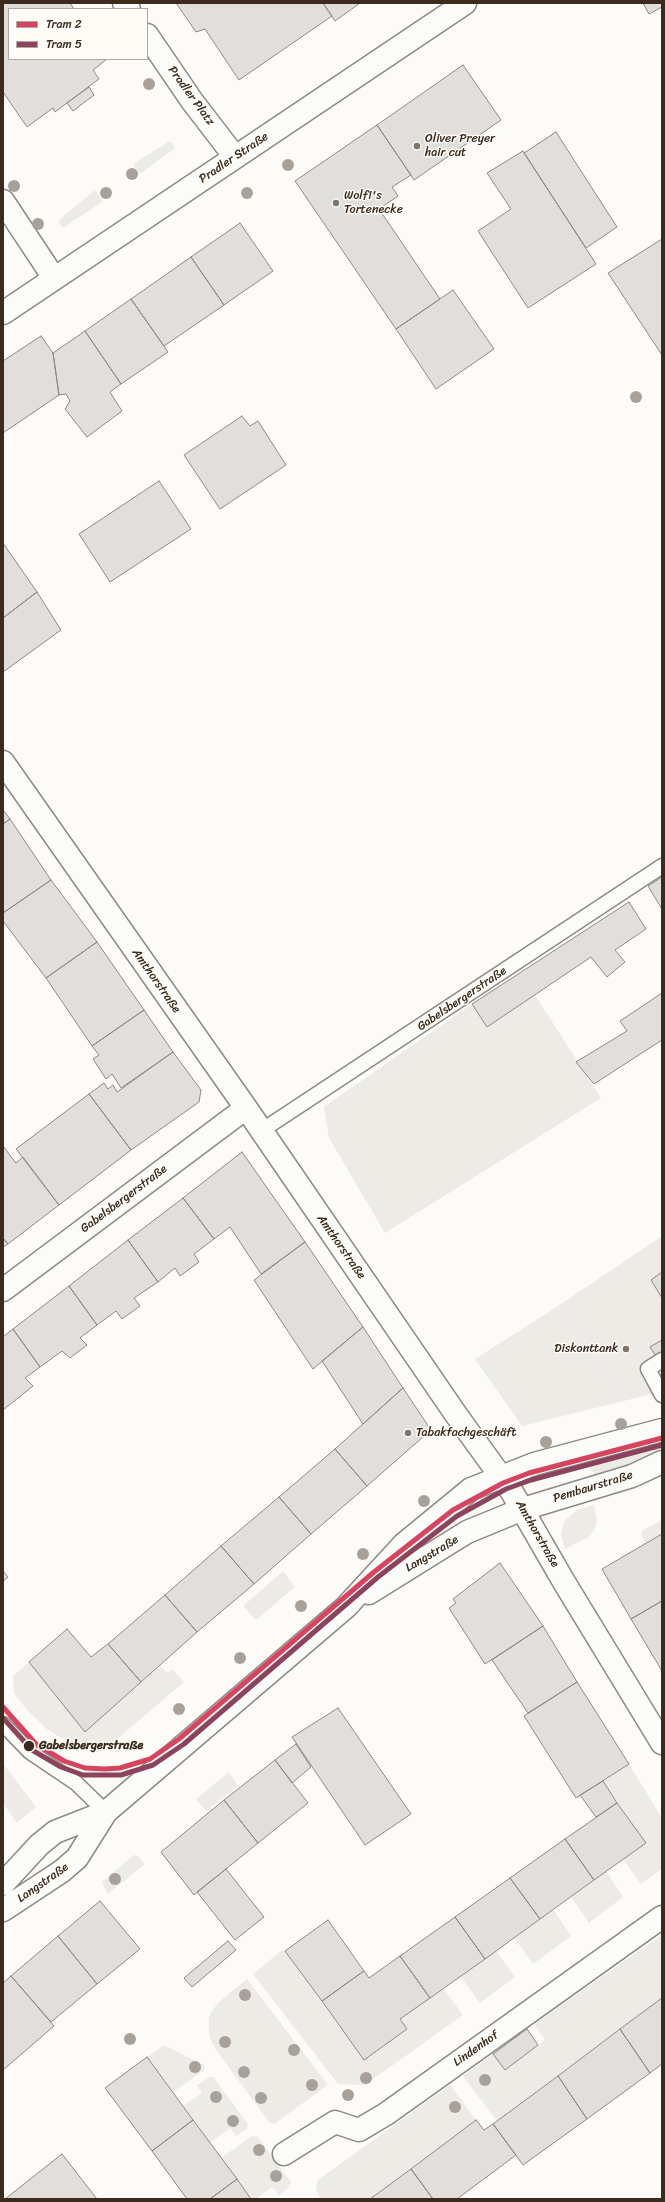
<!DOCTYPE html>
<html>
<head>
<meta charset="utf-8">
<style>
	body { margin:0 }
	#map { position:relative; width:665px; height:2202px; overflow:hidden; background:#fcfbf8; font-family:Sriracha,sans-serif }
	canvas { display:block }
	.frame { position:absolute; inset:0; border:4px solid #3b2a1e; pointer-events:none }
	.legend { position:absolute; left:8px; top:8px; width:140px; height:52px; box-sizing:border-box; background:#fdfcf7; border:1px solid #afa8a0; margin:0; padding:5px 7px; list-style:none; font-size:12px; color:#3b2a1e }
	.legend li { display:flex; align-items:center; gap:8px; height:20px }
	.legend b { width:20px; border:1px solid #afa8a0 }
</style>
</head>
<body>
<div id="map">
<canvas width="665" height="2202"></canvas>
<div class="frame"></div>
<ul class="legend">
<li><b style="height:5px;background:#d64560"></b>Tram 2</li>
<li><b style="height:5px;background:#8b445b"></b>Tram 5</li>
</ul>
</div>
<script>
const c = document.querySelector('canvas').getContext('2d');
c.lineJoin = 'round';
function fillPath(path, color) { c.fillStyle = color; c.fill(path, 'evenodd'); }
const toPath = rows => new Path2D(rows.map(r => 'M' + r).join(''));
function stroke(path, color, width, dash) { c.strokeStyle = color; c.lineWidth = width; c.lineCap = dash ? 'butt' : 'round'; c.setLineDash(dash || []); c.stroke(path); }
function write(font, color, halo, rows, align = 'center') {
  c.font = font + ' Sriracha,sans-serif'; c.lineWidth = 3; c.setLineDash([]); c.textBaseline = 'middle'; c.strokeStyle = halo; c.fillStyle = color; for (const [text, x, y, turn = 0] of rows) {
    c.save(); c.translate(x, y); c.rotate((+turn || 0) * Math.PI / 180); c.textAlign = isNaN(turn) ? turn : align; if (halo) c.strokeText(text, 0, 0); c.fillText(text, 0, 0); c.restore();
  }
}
fillPath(toPath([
	[662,1236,662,1391,628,1400,558,1306]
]), '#eeebe7');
fillPath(toPath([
	[168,142,172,142,175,148,140,174,133,164],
	[95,190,103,201,63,228,59,223,60,219],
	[535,995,601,1098,385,1233,329,1138,324,1107,472,1004,487,1027],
	[558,1306,628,1400,522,1426,475,1359],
	[662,1446,662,1454,625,1468,595,1476,588,1464],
	[594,1505,597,1522,594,1530,589,1537,565,1549,561,1535,564,1521,577,1510],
	[662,1520,662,1534,645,1543,641,1534,643,1530],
	[283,1571,295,1587,256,1620,243,1606],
	[29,1662,85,1731,160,1666,167,1673,172,1669,184,1682,102,1752,91,1752,80,1749,48,1730,27,1710,14,1693,13,1676],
	[629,1764,662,1818,662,1869,641,1884,623,1859,645,1843,603,1781],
	[5,1766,36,1807,17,1823,5,1806,3,1808,3,1768],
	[229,1772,238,1786,206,1811,196,1799],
	[134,1855,138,1856,145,1864,108,1894,102,1882],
	[606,1871,623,1897,589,1923,571,1897],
	[553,1909,571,1936,533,1964,514,1938],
	[662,1935,662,1998,497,2121,463,2076,493,2054,505,2070,545,2040,534,2024],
	[281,1951,285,1951,364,2060,407,2029,400,2019,443,1988,463,2015,365,2085,338,2084,253,1974],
	[496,1951,515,1977,480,2003,460,1976],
	[247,1979,328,2085,274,2124,269,2122,214,2047,209,2036,209,2017,212,2011,218,2003],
	[164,2045,204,2065,204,2070,173,2092,147,2057],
	[209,2077,213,2077,248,2124,247,2129,236,2136,230,2128,210,2143,183,2106,202,2093,197,2085],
	[450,2085,476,2120,370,2199,321,2199,316,2189,318,2180],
	[252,2136,258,2137,291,2182,289,2187,279,2195,272,2187,256,2199,251,2199,221,2158]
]), '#edebe6');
const building = toPath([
	[3,3,70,3,74,9,9,9,9,59,107,59,93,70,99,79,55,112,53,108,27,127,3,92,3,3],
	[176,3,323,3,332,16,239,80,205,29,196,32,176,3],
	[323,3,360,3,335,21,323,3],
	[643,3,662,3,662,7,649,14,643,3],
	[463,65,501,120,414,180,377,125,463,65],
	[89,87,94,95,73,111,67,103,89,87],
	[377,125,411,175,392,187,398,196,379,209,440,299,396,329,295,181,377,125],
	[556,132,617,227,586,248,524,153,556,132],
	[523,151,596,264,528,308,478,231,511,209,487,173,523,151],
	[240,223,273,271,224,305,191,257,240,223],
	[662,239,662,355,608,273,662,239],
	[191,257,224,305,164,346,131,299,191,257],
	[453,290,494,349,436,389,396,329,453,290],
	[131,299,168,352,121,384,85,331,131,299],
	[85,331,121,384,110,392,122,411,87,437,65,409,70,401,66,394,59,395,53,353,85,331],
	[41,336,53,353,59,395,3,433,3,361,41,336],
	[242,416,250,426,258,421,286,465,220,509,184,455,242,416],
	[159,481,191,529,110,582,79,534,159,481],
	[3,543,37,592,3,618,3,543],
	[37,592,61,630,3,672,3,618,37,592],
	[3,810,10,819,3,824,3,810],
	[10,819,51,880,3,913,3,824,10,819],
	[662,877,662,909,648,886,662,877],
	[51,880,97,942,46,978,3,921,3,913,51,880],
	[629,902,646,929,615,950,625,962,607,977,591,957,487,1027,472,1004,629,902],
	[97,942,144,1010,92,1046,46,978,97,942],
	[662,993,662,1040,594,1084,576,1062,627,1031,620,1021,662,993],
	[144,1010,173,1052,121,1088,112,1074,106,1079,93,1059,99,1055,92,1046,144,1010],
	[173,1052,201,1090,199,1102,131,1150,89,1094,104,1083,108,1089,113,1085,117,1092,173,1052],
	[89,1094,131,1150,59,1205,16,1149,89,1094],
	[3,1146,16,1163,23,1157,59,1205,8,1244,3,1238,3,1146],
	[242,1152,305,1242,261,1274,230,1227,214,1239,183,1198,242,1152],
	[183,1198,214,1239,194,1254,199,1262,180,1276,175,1268,158,1282,128,1240,183,1198],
	[3,1238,8,1244,3,1247,3,1238],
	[128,1240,158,1282,134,1298,140,1306,122,1319,116,1311,97,1325,69,1286,128,1240],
	[305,1242,363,1327,313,1369,254,1280,305,1242],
	[662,1272,662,1298,651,1280,662,1272],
	[69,1286,97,1325,80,1338,87,1345,70,1358,62,1351,40,1367,13,1329,69,1286],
	[363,1327,403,1388,363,1424,322,1361,363,1327],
	[13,1329,40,1367,25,1378,33,1386,3,1410,3,1337,13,1329],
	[662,1340,662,1365,650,1347,662,1340],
	[403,1388,431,1430,367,1486,335,1449,403,1388],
	[335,1449,367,1486,311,1534,279,1497,335,1449],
	[279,1497,311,1534,254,1584,221,1546,279,1497],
	[662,1534,662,1601,631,1619,602,1569,662,1534],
	[221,1546,254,1584,197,1632,165,1595,221,1546],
	[500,1563,543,1626,485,1664,449,1608,456,1603,453,1599,500,1563],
	[3,1571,8,1577,3,1581,3,1571],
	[165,1595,197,1632,141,1682,108,1644,165,1595],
	[662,1601,662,1671,631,1619,662,1601],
	[543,1626,577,1682,528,1713,492,1660,543,1626],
	[67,1629,91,1657,108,1644,141,1682,85,1732,29,1662,67,1629],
	[577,1682,629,1764,576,1798,524,1716,577,1682],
	[338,1708,411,1814,365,1845,292,1737,338,1708],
	[296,1744,311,1767,292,1783,275,1760,296,1744],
	[275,1760,308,1803,258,1843,224,1800,275,1760],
	[603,1781,617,1803,596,1817,580,1795,603,1781],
	[224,1800,258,1843,194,1895,161,1852,224,1800],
	[617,1803,646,1843,594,1880,565,1839,617,1803],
	[565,1839,594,1880,540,1919,510,1878,565,1839],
	[226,1869,264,1917,235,1940,197,1892,226,1869],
	[510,1878,540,1919,485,1959,455,1917,510,1878],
	[100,1901,140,1949,97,1984,58,1936,100,1901],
	[455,1917,485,1959,430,1998,400,1956,455,1917],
	[328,1920,364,1971,322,2001,285,1951,328,1920],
	[58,1936,97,1984,51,2022,11,1976,58,1936],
	[228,1941,236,1950,192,1987,184,1978,228,1941],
	[400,1956,430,1998,400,2019,407,2029,364,2060,322,2001,364,1971,369,1978,400,1956],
	[11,1976,54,2026,3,2070,3,1983,11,1976],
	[662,1998,662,2064,650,2073,620,2029,662,1998],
	[527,2029,538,2045,505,2070,493,2054,527,2029],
	[620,2029,650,2073,587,2119,558,2076,620,2029],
	[147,2057,193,2120,152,2151,105,2088,147,2057],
	[558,2076,587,2119,523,2165,493,2124,558,2076],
	[193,2120,237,2179,210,2199,187,2199,152,2151,193,2120],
	[476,2120,484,2130,493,2124,516,2155,457,2199,433,2199,411,2169,476,2120],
	[62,2154,97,2199,5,2199,62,2154],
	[411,2169,433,2199,370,2199,411,2169],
	[237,2179,251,2199,210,2199,237,2179]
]);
fillPath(building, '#e0dfdc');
stroke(building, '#8d8985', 1);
const lane = toPath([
	[261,1131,662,866],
	[662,1360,648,1369,662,1395],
	[3,1724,30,1752,76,1783,106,1812]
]);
const street = toPath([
	[124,3,129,9],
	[147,35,192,101,235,157],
	[3,201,54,278],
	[3,313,465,3],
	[3,762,246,1108,457,1416,512,1492,564,1582,662,1743],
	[3,1290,246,1108],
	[284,2154,335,2122,359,2130,386,2114,662,1917]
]);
const secondary = toPath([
	[369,1593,467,1532,523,1509,632,1476,662,1462],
	[3,1884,39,1845,55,1832,106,1812],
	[3,1910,62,1871,77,1858,106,1812,346,1607,404,1544,471,1489,534,1464,662,1430]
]);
stroke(lane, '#8d8985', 17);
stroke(street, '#8d8985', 25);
stroke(secondary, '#8d8985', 25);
stroke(lane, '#fbfbf9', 14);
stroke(street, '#fbfbf9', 22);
stroke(secondary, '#fbfbf9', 22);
stroke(toPath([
	[3,1707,36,1744,64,1761,85,1768,105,1769,120,1768,150,1759,179,1739,374,1572,453,1510,503,1483,529,1473,662,1438]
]), '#d64560', 5);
stroke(toPath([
	[3,1718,32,1750,61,1767,83,1775,121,1775,153,1765,184,1744,378,1577,457,1516,506,1489,531,1480,662,1445]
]), '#8b445b', 5);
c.fillStyle = '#a8a199';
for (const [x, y] of [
	[149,84],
	[288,165],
	[132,174],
	[14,186],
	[106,193],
	[247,193],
	[38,224],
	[636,397],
	[621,1424],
	[546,1442],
	[424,1501],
	[363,1554],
	[301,1606],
	[240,1658],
	[179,1709],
	[115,1879],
	[245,1995],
	[130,2039],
	[225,2042],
	[294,2050],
	[195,2067],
	[244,2072],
	[366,2078],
	[485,2080],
	[312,2085],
	[348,2095],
	[216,2097],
	[261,2098],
	[455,2107],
	[233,2121],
	[259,2150],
	[276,2176]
]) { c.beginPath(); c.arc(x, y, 6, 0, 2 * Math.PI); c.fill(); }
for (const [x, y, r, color] of [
	[417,146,4,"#7f736a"],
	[336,203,4,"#7f736a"],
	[626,1349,4,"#7f736a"],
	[408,1433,4,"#7f736a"],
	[29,1746,6,"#3b2a1e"]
]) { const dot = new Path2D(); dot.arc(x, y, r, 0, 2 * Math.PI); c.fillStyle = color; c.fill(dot); stroke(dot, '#fdfcf7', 1.5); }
write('12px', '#3b2a1e', '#fdfcf7', [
	["Pradler Platz",191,96,54],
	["Pradler Straße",234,158,-34],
	["Amthorstraße",156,981,55],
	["Gabelsbergerstraße",462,999,-34],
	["Gabelsbergerstraße",124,1199,-37],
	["Amthorstraße",341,1247,55],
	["Pembaurstraße",593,1487,-17],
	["Amthorstraße",537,1534,60],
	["Langstraße",432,1554,-31],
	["Langstraße",43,1883,-35],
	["Lindenhof",476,2049,-35]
]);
write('12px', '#3b2a1e', '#fdfcf7', [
	["Oliver Preyer",425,139],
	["hair cut",425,153],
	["Wolfi's",344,196],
	["Tortenecke",344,210],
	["Diskonttank",618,1349,"right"],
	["Tabakfachgeschäft",416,1433]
], 'left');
write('bold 12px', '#3b2a1e', '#fdfcf7', [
	["Gabelsbergerstraße",39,1746]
], 'left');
</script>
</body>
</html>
